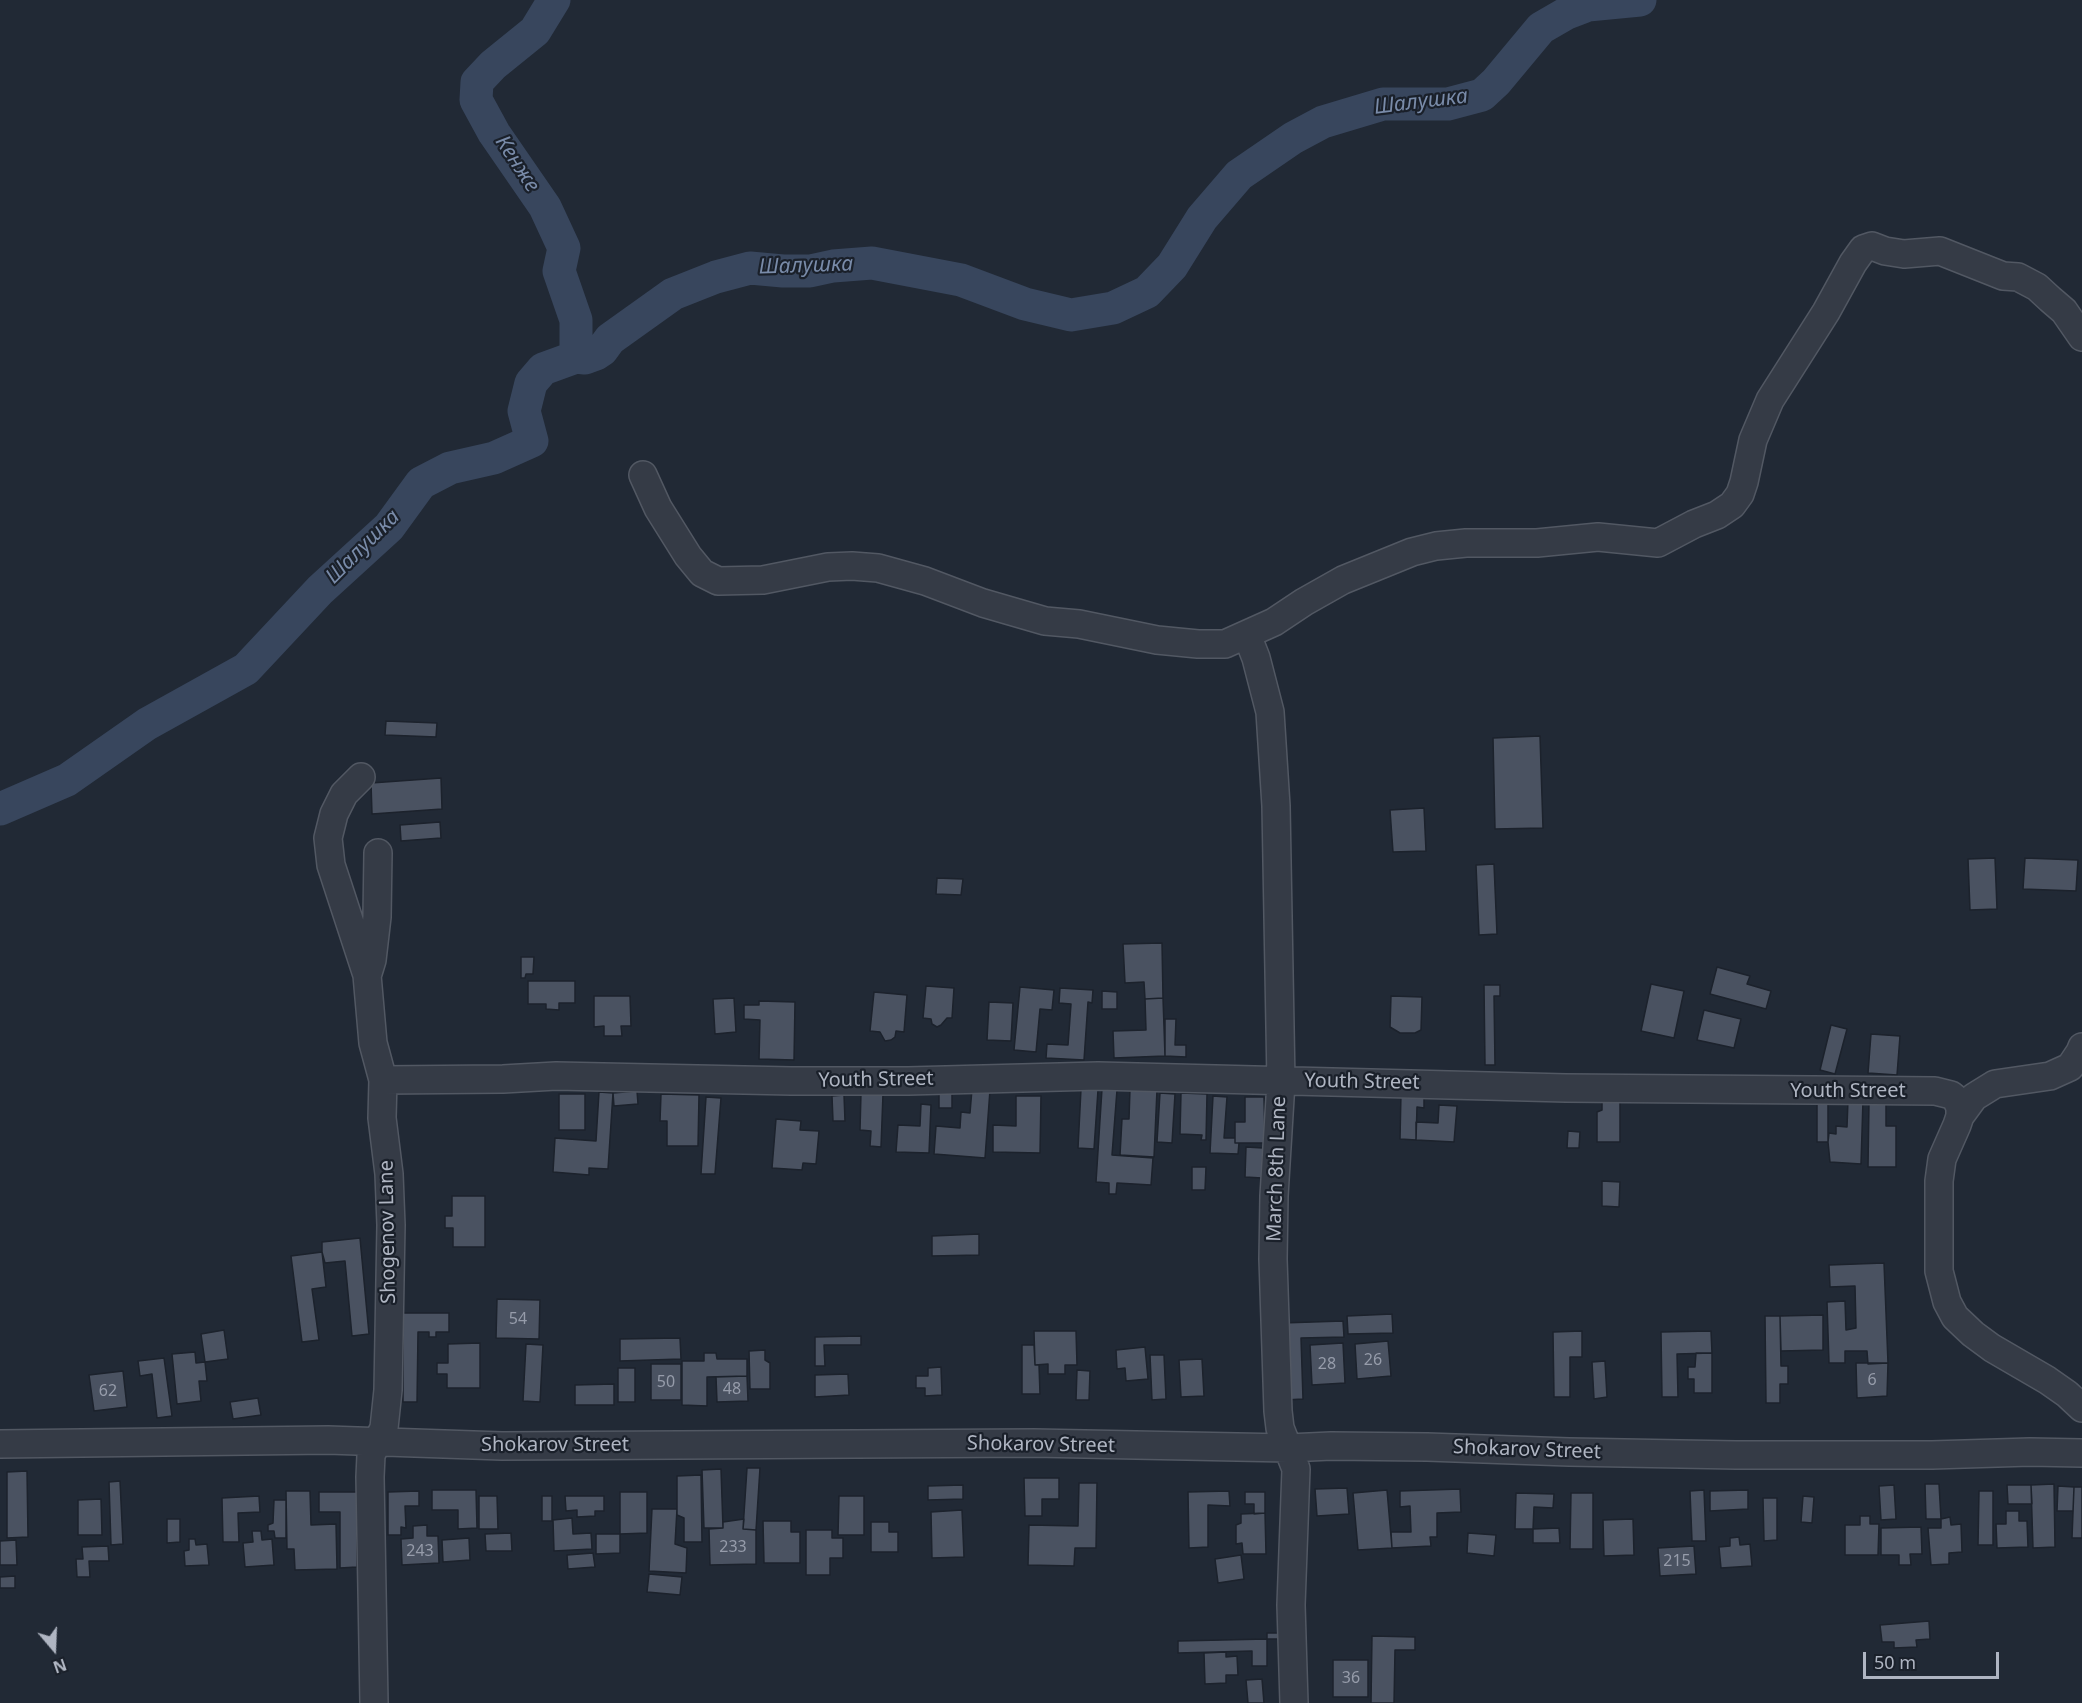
<!DOCTYPE html>
<html>
<head>
<meta charset="utf-8">
<style>
	body { margin:0 }
	#map { position:relative; width:2082px; height:1703px; overflow:hidden; background:#212935; font-family:"Noto Sans",sans-serif }
	canvas { display:block }
	.north { position:absolute; left:24px; top:1619px; width:60px; height:60px; -webkit-text-stroke:4px #1a202a; paint-order:stroke; rotate:161deg; font-size:16px; font-weight:700; line-height:24px; text-align:center; color:#afb5c2 }
	.north::after { content:''; display:block; margin:auto; width:21px; height:27px; background:#afb5c2; clip-path:polygon(50% 0,100% 100%,50% 72%,0 100%) }
	.scale { position:absolute; left:1863px; top:1652px; width:136px; height:27px; box-sizing:border-box; border:3px solid #afb5c2; border-top:0; padding-left:8px; font-size:18px; line-height:21px; white-space:nowrap; color:#afb5c2; -webkit-text-stroke:4px #1a202a; paint-order:stroke }
</style>
</head>
<body>
<div id="map">
<canvas width="2082" height="1703"></canvas>
<div class="north">N</div>
<div class="scale">50 m</div>
</div>
<script>
const c = document.querySelector('canvas').getContext('2d');
c.lineJoin = 'round';
const toPath = rows => new Path2D(rows.map(r => 'M' + r).join(''));
function stroke(path, color, width, dash) { c.strokeStyle = color; c.lineWidth = width; c.lineCap = dash ? 'butt' : 'round'; c.setLineDash(dash || []); c.stroke(path); }
function fillPath(path, color) { c.fillStyle = color; c.fill(path, 'evenodd'); }
function write(font, color, halo, rows, align = 'center') {
  c.font = font + ' "Noto Sans",sans-serif'; c.lineWidth = 4.5; c.setLineDash([]); c.textBaseline = 'middle'; c.strokeStyle = halo; c.fillStyle = color; for (const [text, x, y, turn = 0] of rows) {
    c.save(); c.translate(x, y); c.rotate((+turn || 0) * Math.PI / 180); c.textAlign = isNaN(turn) ? turn : align; if (halo) c.strokeText(text, 0, 0); c.fillText(text, 0, 0); c.restore();
  }
}
stroke(toPath([
	[554,0,535,31,493,65,477,82,476,100,494,133,545,207,564,248,559,271,576,320,576,357],
	[0,809,67,780,147,724,246,669,320,590,389,527,421,483,450,468,494,458,532,441,524,411,531,383,543,369,576,357,585,358,596,354,602,350,610,339,673,294,716,277,750,268,783,271,810,271,833,266,872,263,961,280,1025,304,1071,315,1113,308,1147,292,1172,266,1202,218,1239,175,1293,138,1323,122,1383,104,1448,104,1482,95,1496,82,1541,28,1567,13,1588,5,1640,0]
]), '#38465d', 33);
const building = toPath([
	[386,721,437,723,436,737,385,735,386,721],
	[1540,736,1543,828,1495,829,1493,738,1540,736],
	[441,778,442,809,372,814,371,783,441,778],
	[1424,808,1426,851,1393,852,1390,810,1424,808],
	[440,822,441,838,401,841,400,825,440,822],
	[1995,858,1997,909,1970,910,1968,859,1995,858],
	[2025,858,2078,860,2076,891,2023,889,2025,858],
	[1494,864,1497,934,1479,935,1476,865,1494,864],
	[937,878,963,879,961,895,936,894,937,878],
	[1162,943,1163,998,1145,999,1144,982,1125,983,1123,944,1162,943],
	[521,957,534,957,533,974,526,974,525,978,521,978,521,957],
	[1717,967,1750,976,1747,984,1771,991,1766,1009,1710,994,1717,967],
	[528,981,575,981,575,1003,559,1003,559,1010,546,1009,546,1004,528,1004,528,981],
	[1651,984,1684,991,1674,1038,1641,1031,1651,984],
	[1484,985,1500,985,1500,996,1494,996,1495,1065,1485,1065,1484,985],
	[926,986,954,988,952,1018,947,1018,941,1025,937,1027,932,1024,931,1019,923,1018,926,986],
	[1020,987,1054,990,1052,1010,1040,1009,1036,1052,1014,1050,1020,987],
	[1060,988,1093,990,1092,1003,1088,1002,1084,1060,1046,1058,1047,1044,1068,1045,1071,1004,1059,1003,1060,988],
	[1102,991,1117,992,1117,1009,1102,1009,1102,991],
	[874,992,907,995,904,1032,896,1031,895,1037,891,1040,885,1041,880,1032,870,1031,874,992],
	[594,996,630,996,631,1026,621,1026,622,1036,604,1036,604,1026,594,1027,594,996],
	[1391,996,1422,997,1421,1030,1415,1033,1400,1033,1390,1027,1391,996],
	[734,998,736,1032,715,1034,713,999,734,998],
	[1163,998,1165,1056,1114,1058,1113,1031,1146,1030,1145,999,1163,998],
	[759,1001,795,1002,794,1060,759,1059,760,1020,744,1019,744,1005,759,1005,759,1001],
	[989,1002,1013,1003,1011,1041,987,1040,989,1002],
	[1704,1010,1741,1019,1734,1048,1697,1040,1704,1010],
	[1165,1019,1176,1019,1175,1045,1186,1045,1186,1057,1165,1056,1165,1019],
	[1831,1025,1847,1029,1835,1074,1820,1070,1831,1025],
	[1871,1034,1900,1036,1897,1075,1868,1073,1871,1034],
	[972,1089,990,1090,985,1158,934,1154,936,1126,960,1128,961,1112,970,1113,972,1089],
	[1081,1089,1098,1090,1094,1149,1078,1148,1081,1089],
	[1102,1089,1117,1090,1112,1155,1153,1158,1151,1185,1117,1183,1116,1194,1109,1194,1109,1183,1096,1182,1102,1089],
	[1130,1089,1157,1090,1154,1157,1120,1155,1122,1119,1129,1119,1130,1089],
	[939,1090,952,1090,952,1108,939,1108,939,1090],
	[637,1091,638,1104,614,1106,613,1093,637,1091],
	[599,1092,613,1093,608,1169,589,1168,589,1175,553,1172,555,1138,596,1141,599,1092],
	[861,1093,883,1094,881,1147,870,1146,871,1131,860,1130,861,1093],
	[1160,1093,1175,1094,1172,1143,1157,1142,1160,1093],
	[1181,1093,1207,1094,1206,1140,1201,1140,1202,1135,1180,1134,1181,1093],
	[1401,1093,1424,1094,1424,1108,1417,1107,1416,1140,1400,1139,1401,1093],
	[559,1094,585,1094,585,1130,559,1130,559,1094],
	[661,1094,699,1095,698,1146,667,1146,667,1121,660,1121,661,1094],
	[844,1095,845,1121,833,1121,832,1096,844,1095],
	[1016,1096,1041,1096,1040,1153,993,1152,993,1125,1016,1126,1016,1096],
	[1213,1096,1227,1097,1224,1138,1235,1138,1235,1143,1239,1143,1238,1154,1210,1153,1213,1096],
	[706,1097,721,1098,715,1174,701,1174,706,1097],
	[1245,1097,1264,1097,1265,1143,1235,1143,1235,1122,1245,1122,1245,1097],
	[1817,1097,1828,1097,1828,1142,1817,1142,1817,1097],
	[1602,1100,1620,1100,1620,1142,1597,1142,1597,1112,1602,1110,1602,1100],
	[1848,1100,1863,1100,1861,1164,1830,1162,1828,1142,1829,1133,1836,1134,1836,1126,1847,1127,1848,1100],
	[1869,1102,1886,1102,1886,1126,1896,1126,1896,1167,1868,1167,1869,1102],
	[921,1104,931,1105,929,1153,896,1152,898,1125,920,1126,921,1104],
	[1439,1105,1457,1106,1454,1142,1416,1140,1416,1122,1438,1123,1439,1105],
	[776,1119,801,1121,800,1130,819,1131,816,1164,803,1163,802,1170,772,1168,776,1119],
	[1568,1131,1580,1132,1579,1148,1567,1148,1568,1131],
	[1246,1147,1263,1148,1262,1178,1245,1177,1246,1147],
	[1192,1167,1206,1167,1205,1190,1192,1190,1192,1167],
	[1602,1181,1620,1182,1619,1207,1602,1206,1602,1181],
	[452,1196,485,1196,485,1247,453,1247,453,1228,445,1228,445,1216,452,1216,452,1196],
	[979,1234,979,1255,932,1256,932,1236,979,1234],
	[360,1238,369,1334,352,1336,345,1261,325,1263,322,1252,322,1242,360,1238],
	[322,1252,326,1287,312,1289,319,1340,302,1342,291,1256,322,1252],
	[1884,1263,1888,1363,1868,1364,1867,1351,1845,1351,1845,1363,1829,1363,1827,1302,1845,1301,1846,1330,1856,1328,1855,1286,1830,1287,1829,1265,1884,1263],
	[497,1299,540,1300,539,1339,496,1338,497,1299],
	[403,1313,449,1313,449,1332,436,1332,436,1337,429,1337,429,1332,418,1332,417,1402,403,1402,403,1313],
	[1392,1314,1393,1333,1348,1334,1347,1316,1392,1314],
	[1823,1315,1823,1350,1781,1351,1780,1316,1823,1315],
	[1765,1316,1780,1316,1781,1366,1788,1366,1788,1384,1780,1384,1780,1403,1766,1403,1765,1316],
	[1343,1321,1344,1337,1301,1338,1303,1399,1285,1400,1282,1323,1343,1321],
	[224,1330,228,1359,205,1362,201,1334,224,1330],
	[1034,1331,1076,1331,1077,1365,1065,1365,1065,1374,1048,1374,1048,1364,1035,1365,1034,1331],
	[1582,1331,1582,1357,1570,1357,1570,1397,1554,1397,1553,1332,1582,1331],
	[1711,1331,1712,1353,1677,1354,1678,1397,1662,1397,1661,1332,1711,1331],
	[861,1336,861,1345,824,1345,825,1366,815,1366,815,1337,861,1336],
	[680,1338,681,1359,620,1361,620,1339,680,1338],
	[1388,1341,1391,1376,1357,1379,1355,1344,1388,1341],
	[480,1343,480,1388,447,1388,447,1374,437,1374,437,1363,448,1363,448,1344,480,1343],
	[1343,1343,1345,1383,1312,1385,1310,1345,1343,1343],
	[526,1344,543,1345,540,1402,523,1401,526,1344],
	[1022,1345,1034,1345,1035,1365,1039,1365,1040,1394,1022,1394,1022,1345],
	[1145,1347,1148,1379,1126,1381,1125,1368,1117,1369,1116,1350,1145,1347],
	[765,1350,765,1360,770,1363,770,1389,750,1389,749,1351,765,1350],
	[195,1352,196,1363,205,1362,207,1381,199,1381,201,1401,177,1404,172,1354,195,1352],
	[704,1353,716,1353,717,1359,747,1359,747,1376,707,1377,707,1406,682,1405,682,1361,704,1361,704,1353],
	[1696,1353,1712,1353,1712,1393,1694,1393,1694,1379,1688,1379,1688,1367,1695,1367,1696,1353],
	[1150,1355,1164,1355,1166,1399,1152,1400,1150,1355],
	[164,1358,172,1416,157,1418,152,1374,140,1376,138,1361,164,1358],
	[1202,1359,1204,1396,1181,1397,1179,1360,1202,1359],
	[1605,1361,1607,1397,1594,1399,1592,1362,1605,1361],
	[1856,1363,1888,1363,1887,1396,1857,1398,1856,1363],
	[651,1364,681,1364,681,1400,651,1400,651,1364],
	[941,1367,942,1395,925,1396,925,1388,916,1388,916,1376,928,1376,928,1368,941,1367],
	[618,1368,635,1368,635,1402,618,1402,618,1368],
	[1077,1370,1090,1371,1089,1400,1076,1400,1077,1370],
	[123,1371,127,1407,94,1411,89,1375,123,1371],
	[848,1374,849,1395,815,1397,815,1375,848,1374],
	[747,1376,748,1401,717,1402,716,1377,747,1376],
	[614,1384,614,1405,575,1405,575,1385,614,1384],
	[258,1398,261,1415,233,1419,230,1402,258,1398],
	[747,1468,760,1468,756,1530,743,1529,747,1468],
	[721,1469,723,1528,704,1528,702,1470,721,1469],
	[27,1471,28,1537,7,1538,7,1472,27,1471],
	[701,1475,702,1542,684,1542,684,1518,677,1515,677,1476,701,1475],
	[1024,1478,1059,1478,1059,1499,1042,1499,1042,1516,1025,1516,1024,1478],
	[120,1481,123,1544,111,1545,109,1482,120,1481],
	[1079,1483,1097,1483,1096,1548,1075,1548,1074,1566,1028,1565,1029,1525,1078,1526,1079,1483],
	[1925,1484,1939,1484,1941,1519,1926,1519,1925,1484],
	[2054,1484,2055,1547,2033,1548,2031,1485,2054,1484],
	[963,1485,963,1499,928,1500,928,1486,963,1485],
	[1894,1485,1896,1519,1881,1520,1879,1486,1894,1485],
	[2007,1485,2031,1485,2032,1504,2008,1504,2007,1485],
	[2058,1486,2074,1487,2073,1511,2057,1511,2058,1486],
	[2074,1487,2082,1487,2082,1538,2072,1538,2074,1487],
	[1347,1488,1349,1514,1317,1516,1315,1489,1347,1488],
	[1460,1489,1461,1512,1437,1513,1437,1537,1430,1537,1431,1546,1392,1548,1391,1532,1411,1532,1410,1506,1400,1507,1400,1491,1460,1489],
	[432,1490,476,1490,477,1528,458,1529,458,1510,432,1510,432,1490],
	[1387,1490,1392,1548,1358,1550,1353,1493,1387,1490],
	[1704,1490,1706,1541,1692,1541,1690,1491,1704,1490],
	[1748,1490,1748,1509,1710,1511,1710,1491,1748,1490],
	[286,1491,310,1491,311,1525,336,1524,337,1569,295,1570,294,1549,287,1549,286,1491],
	[419,1491,419,1506,405,1506,406,1528,401,1527,401,1535,388,1535,388,1492,419,1491],
	[1229,1491,1230,1506,1208,1505,1208,1547,1189,1548,1188,1492,1229,1491],
	[1979,1491,1993,1491,1993,1545,1978,1545,1979,1491],
	[319,1492,357,1492,357,1567,340,1568,340,1512,319,1512,319,1492],
	[620,1492,647,1492,647,1533,620,1534,620,1492],
	[1245,1492,1265,1492,1265,1513,1254,1514,1254,1504,1245,1504,1245,1492],
	[1516,1493,1554,1494,1553,1508,1534,1507,1533,1529,1515,1529,1516,1493],
	[1571,1493,1593,1493,1593,1549,1570,1549,1571,1493],
	[259,1496,260,1512,238,1513,239,1542,223,1542,222,1498,259,1496],
	[479,1496,497,1496,498,1529,479,1529,479,1496],
	[542,1496,552,1496,552,1521,542,1521,542,1496],
	[565,1496,604,1496,604,1511,595,1511,595,1516,577,1517,577,1510,566,1511,565,1496],
	[839,1496,864,1496,864,1535,838,1535,839,1496],
	[1803,1496,1814,1497,1812,1523,1801,1522,1803,1496],
	[1763,1498,1777,1498,1777,1540,1764,1541,1763,1498],
	[101,1499,102,1535,78,1535,78,1500,101,1499],
	[274,1500,286,1500,286,1538,275,1538,274,1531,268,1531,268,1525,273,1523,274,1500],
	[652,1509,677,1509,675,1544,687,1548,686,1573,649,1571,652,1509],
	[962,1510,964,1557,932,1558,931,1512,962,1510],
	[2006,1511,2019,1511,2019,1521,2027,1521,2028,1547,1997,1548,1996,1524,2006,1524,2006,1511],
	[1265,1513,1266,1554,1243,1554,1242,1543,1236,1544,1236,1525,1241,1523,1241,1514,1265,1513],
	[1860,1516,1870,1516,1870,1524,1879,1524,1878,1555,1845,1555,1845,1525,1860,1525,1860,1516],
	[1950,1517,1951,1525,1961,1524,1962,1552,1949,1553,1949,1564,1931,1565,1928,1528,1941,1528,1941,1519,1950,1517],
	[572,1518,573,1534,591,1533,592,1549,554,1551,553,1520,572,1518],
	[167,1519,180,1519,180,1542,167,1543,167,1519],
	[744,1519,743,1529,756,1530,756,1564,710,1565,709,1529,723,1528,723,1522,744,1519],
	[1633,1519,1634,1555,1604,1556,1603,1520,1633,1519],
	[763,1521,791,1521,791,1532,800,1532,800,1563,764,1563,763,1521],
	[871,1522,889,1522,889,1532,898,1532,898,1552,871,1552,871,1522],
	[427,1525,427,1536,438,1536,439,1563,402,1565,401,1539,413,1538,413,1526,427,1525],
	[1921,1527,1922,1554,1910,1554,1911,1565,1899,1565,1899,1555,1881,1555,1881,1528,1921,1527],
	[1559,1528,1560,1543,1533,1543,1533,1529,1559,1528],
	[806,1530,832,1530,832,1538,843,1538,843,1558,830,1558,830,1575,806,1575,806,1530],
	[252,1531,261,1531,262,1540,272,1539,274,1565,245,1567,243,1543,253,1542,252,1531],
	[511,1533,512,1551,486,1551,485,1534,511,1533],
	[1468,1533,1496,1535,1494,1556,1467,1553,1468,1533],
	[596,1534,620,1534,620,1553,596,1554,596,1534],
	[1739,1537,1740,1545,1750,1544,1752,1566,1721,1568,1719,1547,1730,1546,1730,1538,1739,1537],
	[469,1538,470,1560,443,1562,442,1540,469,1538],
	[189,1539,195,1539,196,1545,207,1544,209,1565,185,1566,184,1551,189,1550,189,1539],
	[16,1540,17,1565,0,1565,0,1541,16,1540],
	[108,1546,109,1561,89,1561,90,1577,77,1577,76,1559,83,1559,82,1547,108,1546],
	[1694,1546,1696,1574,1660,1576,1658,1548,1694,1546],
	[593,1553,595,1567,568,1569,567,1555,593,1553],
	[1241,1555,1244,1579,1218,1583,1215,1559,1241,1555],
	[649,1574,682,1577,680,1595,647,1592,649,1574],
	[15,1576,15,1588,0,1588,0,1577,15,1576],
	[1929,1621,1930,1639,1916,1640,1917,1647,1894,1648,1894,1642,1882,1642,1880,1625,1929,1621],
	[1267,1633,1280,1633,1280,1639,1267,1639,1267,1633],
	[1372,1636,1415,1637,1415,1650,1395,1650,1394,1703,1371,1703,1372,1636],
	[1267,1639,1267,1666,1252,1666,1252,1651,1178,1653,1178,1641,1267,1639],
	[1226,1652,1226,1657,1237,1656,1238,1675,1226,1675,1226,1683,1205,1684,1204,1653,1226,1652],
	[1333,1660,1368,1660,1368,1697,1333,1697,1333,1660],
	[1262,1679,1264,1703,1248,1703,1246,1680,1262,1679]
]);
fillPath(building, '#4a5261');
stroke(building, '#1c222c', 1.5);
const minor = toPath([
	[643,475,658,508,688,556,702,573,718,581,763,580,828,567,852,566,878,568,925,581,983,603,1045,621,1079,624,1157,640,1198,644,1225,644,1274,622,1304,602,1343,580,1412,552,1436,546,1466,543,1537,543,1598,537,1658,543,1694,524,1717,515,1732,505,1740,494,1744,482,1753,440,1770,400,1826,312,1853,263,1863,249,1872,246,1885,251,1904,254,1940,251,2003,276,2018,277,2037,287,2050,299,2064,311,2082,337],
	[1247,635,1256,658,1270,712,1276,806,1281,1082,1274,1196,1273,1259,1278,1411,1280,1428,1296,1469,1291,1605,1294,1703],
	[361,777,344,794,334,814,328,838,331,865,367,975,373,1043,383,1080,382,1118,389,1174,391,1225,388,1390,384,1428,371,1455,370,1477,374,1703],
	[368,973,372,960,377,917,378,853],
	[383,1080,503,1079,556,1076,791,1081,908,1081,1098,1076,1566,1088,1935,1091,1951,1095,1956,1099,1960,1107,1960,1116,1957,1125,1942,1159,1939,1181,1939,1271,1947,1302,1955,1317,1973,1334,1992,1348,2047,1380,2067,1394,2082,1408],
	[1960,1116,1974,1097,1995,1084,2050,1076,2070,1067,2080,1052,2082,1047],
	[0,1444,328,1440,502,1446,1034,1443,1288,1448,1331,1446,1427,1447,1569,1452,1736,1455,1932,1455,2030,1452,2082,1453]
]);
stroke(minor, '#525863', 30);
stroke(minor, '#353b46', 27);
write('16px', '#969caa', null, [
	["54",518,1319],
	["26",1373,1360],
	["28",1327,1364],
	["6",1872,1380],
	["50",666,1382],
	["48",732,1389],
	["62",108,1391],
	["233",733,1547],
	["243",420,1551],
	["215",1677,1561],
	["36",1351,1678]
]);
write('20px', '#afb5c2', '#1a202a', [
	["Youth Street",876,1080,-1],
	["Youth Street",1362,1082,1],
	["Youth Street",1848,1091],
	["March 8th Lane",1277,1169,-88],
	["Shogenov Lane",388,1232,-91],
	["Shokarov Street",555,1445],
	["Shokarov Street",1041,1445,1],
	["Shokarov Street",1527,1450,2]
]);
write('italic 21px', '#798ba9', '#1a202a', [
	["Шалушка",1421,102,-7],
	["Кенже",517,164,57],
	["Шалушка",806,266,-2],
	["Шалушка",363,547,-45]
]);
</script>
</body>
</html>
